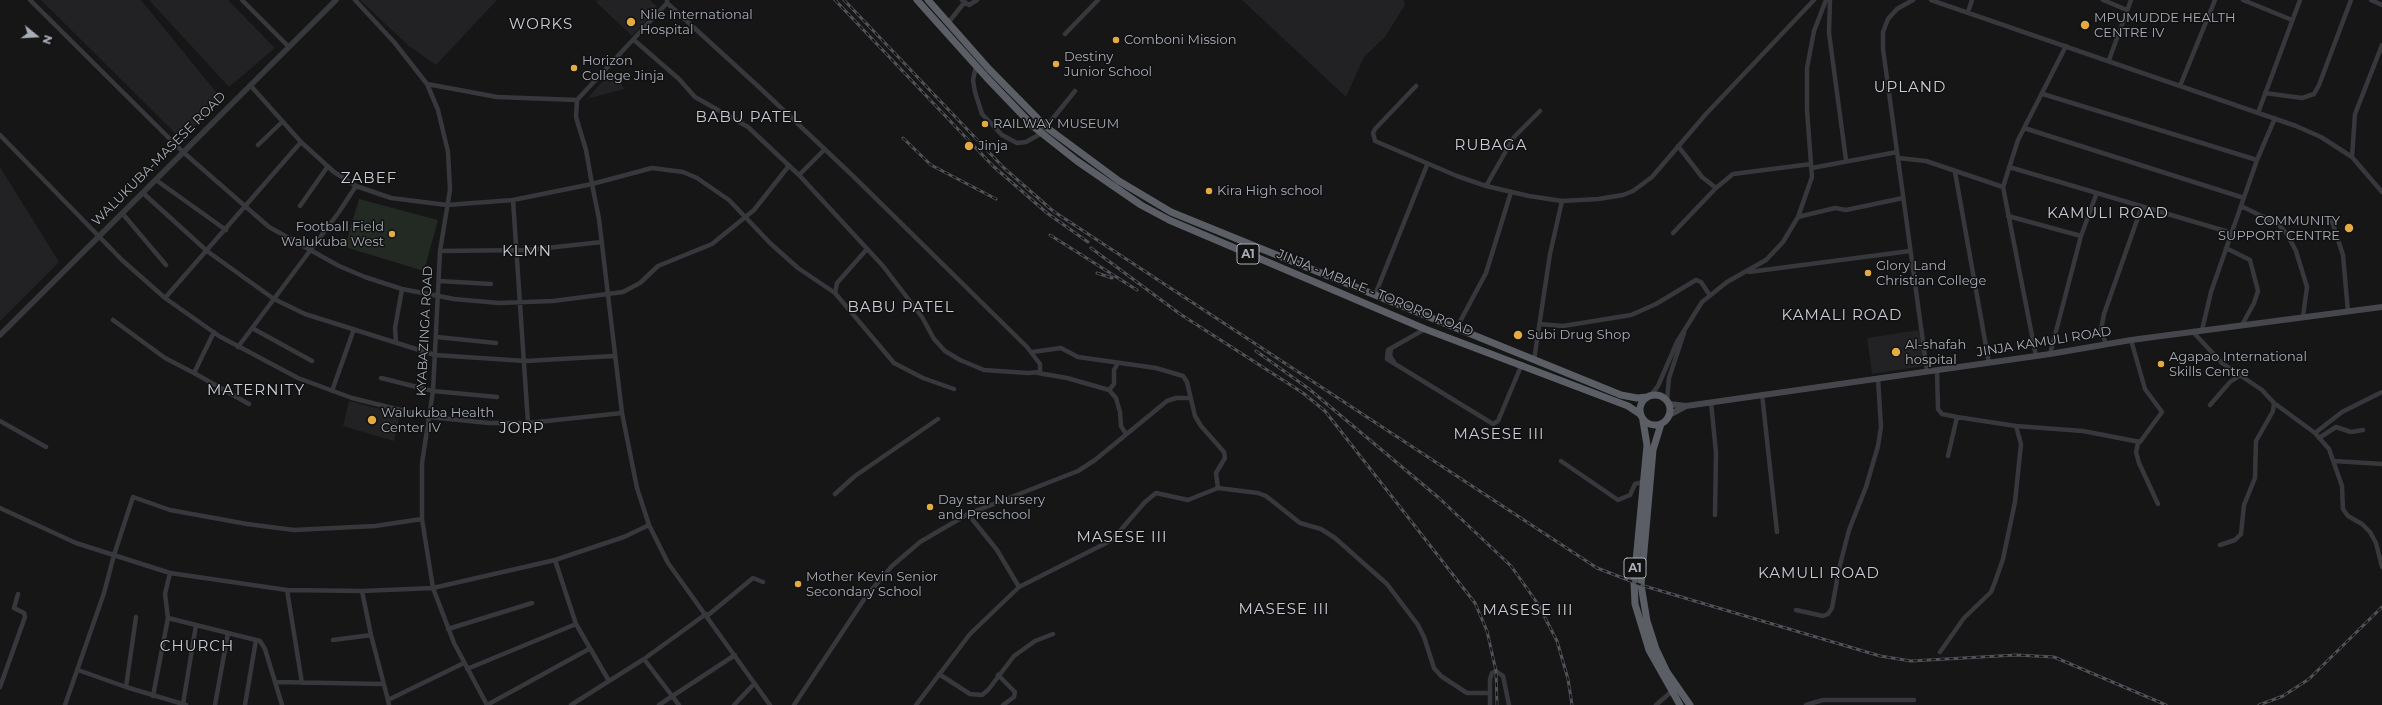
<!DOCTYPE html>
<html>
<head>
<meta charset="utf-8">
<style>
	body { margin:0 }
	#map { position:relative; width:2382px; height:705px; overflow:hidden; background:#161617; font-family:Montserrat,sans-serif }
	canvas { display:block }
	.north { position:absolute; left:16px; top:16px; width:40px; height:40px; -webkit-text-stroke:3px #111112; paint-order:stroke; rotate:108deg; font-size:11px; font-weight:700; line-height:16px; text-align:center; color:#a8adb6 }
	.north::after { content:''; display:block; margin:auto; width:14px; height:18px; background:#a8adb6; clip-path:polygon(50% 0,100% 100%,50% 72%,0 100%) }
</style>
</head>
<body>
<div id="map">
<canvas width="2382" height="705"></canvas>
<div class="north">N</div>
</div>
<script>
const c = document.querySelector('canvas').getContext('2d');
c.lineJoin = 'round';
function fillPath(path, color) { c.fillStyle = color; c.fill(path, 'evenodd'); }
const toPath = rows => new Path2D(rows.map(r => 'M' + r).join(''));
function stroke(path, color, width, dash) { c.strokeStyle = color; c.lineWidth = width; c.lineCap = dash ? 'butt' : 'round'; c.setLineDash(dash || []); c.stroke(path); }
function write(font, color, halo, rows, align = 'center') {
  c.font = font + ' Montserrat,sans-serif'; c.lineWidth = 3; c.setLineDash([]); c.textBaseline = 'middle'; c.strokeStyle = halo; c.fillStyle = color; for (const [text, x, y, turn = 0] of rows) {
    c.save(); c.translate(x, y); c.rotate((+turn || 0) * Math.PI / 180); c.textAlign = isNaN(turn) ? turn : align; if (halo) c.strokeText(text, 0, 0); c.fillText(text, 0, 0); c.restore();
  }
}
fillPath(toPath([
	[41,0,141,0,221,98,182,140],
	[149,0,228,0,275,48,229,87],
	[360,0,497,0,436,65,409,46],
	[598,0,650,0,658,8,632,36,596,2],
	[1242,0,1404,0,1405,5,1385,37,1364,57,1346,97],
	[609,74,619,80,624,89,587,99],
	[0,167,59,262,0,321],
	[1919,330,1924,366,1872,374,1867,338],
	[349,401,400,414,394,441,343,426]
]), '#222224');
fillPath(toPath([
	[359,199,438,220,424,271,345,247]
]), '#222a23');
stroke(toPath([
	[30,0,183,152,269,227,339,266,365,277,402,289,454,299,499,303,553,301,623,292,640,283,658,266,712,244,754,210,788,167],
	[242,0,289,47],
	[355,0,394,42,427,84,438,110,448,152,450,190,440,251,433,391,422,463,422,519,433,588,454,643,487,705],
	[667,0,667,3,760,88,852,175,1027,347,1040,364,1040,372,1028,373,984,370,960,360,945,351,934,339,922,317,883,266,799,175,825,149],
	[962,0,969,5,977,0],
	[1830,0,1829,33,1846,160],
	[1913,0,1897,9,1888,19,1883,32,1883,49,1927,371],
	[1931,0,2296,126,2321,137,2352,157,2382,192],
	[2103,0,2127,10],
	[2243,0,2292,20],
	[2371,0,2382,5],
	[667,3,577,100,576,117,586,150,592,184,652,168,683,172,697,178,729,200,770,243,798,268,835,293],
	[1968,12,1972,0],
	[948,23,964,3],
	[1065,34,1098,0],
	[634,40,679,79,695,97,748,127,799,175],
	[2109,60,2131,0],
	[976,66,973,80,975,92,982,114,1002,135,1017,143,1026,142,1042,133],
	[427,84,497,97,577,100],
	[250,85,301,142,334,172,356,186,391,198,447,205,513,200,592,184,599,219,622,413,637,488,649,525,668,563,770,705],
	[1416,86,1375,129,1373,133,1375,141,1457,176,1486,186,1529,196,1562,201,1598,199,1623,195,1633,191,1652,177,1706,114,1814,0],
	[2180,86,2215,0],
	[2265,93,2302,98,2314,94,2319,85,2351,0],
	[2043,94,2257,160],
	[2258,113,2300,0],
	[1046,127,1075,91],
	[2024,128,2244,198],
	[0,135,122,260,165,298,219,336,298,378,352,398,429,417,489,423,528,423,622,413],
	[258,145,282,122],
	[1678,146,1702,177,1716,188],
	[2352,157,2355,114,2382,45],
	[1898,158,1926,161,2003,187],
	[2009,167,2232,233],
	[1812,168,1897,152],
	[1955,172,1989,363],
	[156,180,226,230],
	[1486,186,1514,137,1540,111],
	[143,193,207,251,274,299,305,314,435,355,525,361,614,356],
	[513,200,528,423],
	[300,206,328,166],
	[2241,206,2278,224,2287,234,2296,251,2307,287,2303,316],
	[122,213,166,265],
	[2008,216,2081,236],
	[1798,217,1835,208,1846,210,1903,198],
	[2332,221,2343,255,2348,312],
	[1673,233,1716,188,1733,174,1811,164],
	[2226,248,2250,260,2258,291,2254,303,2242,325],
	[867,249,837,283,835,293,894,363,923,378,954,389],
	[440,251,528,250,602,242],
	[1749,272,1910,251],
	[439,281,491,284],
	[1375,295,1427,165],
	[165,298,301,142],
	[113,320,165,358,194,373],
	[1540,324,1563,326,1631,315,1656,304,1696,280,1701,282,1709,294],
	[252,328,312,361],
	[1425,329,1388,350,1387,359,1493,424,1498,421,1522,364],
	[1456,329,1486,273,1511,192],
	[2202,330,2211,292,2257,160,2275,118],
	[214,332,194,373,249,404],
	[2193,332,2222,363,2262,390,2274,403,2273,411,2256,441,2255,478,2244,505,2241,534,2235,540,2220,545],
	[437,337,496,343],
	[396,342,395,328,402,289],
	[2106,344,2101,330,2104,314,2142,206],
	[238,347,339,212,356,186],
	[1391,349,1390,356,1394,362],
	[1032,352,1061,348,1078,357,1156,368,1183,376,1187,382,1195,416,1201,426,1224,452,1225,458,1216,473,1218,488],
	[2050,354,2081,236,2096,195],
	[2036,356,2003,187,2018,140,2066,46],
	[1534,360,1550,254,1562,201],
	[1937,370,1938,409,1942,414,1957,417,1948,456],
	[1038,373,1067,378,1109,390,1116,398,1120,412,1121,426,1126,434],
	[381,378,433,391,497,397],
	[1109,390,1114,384,1114,370,1118,363],
	[332,391,354,329],
	[1762,394,1777,532],
	[1651,395,1658,386,1677,342,1702,302,1727,282,1766,260,1783,242,1798,217,1812,177,1807,110,1807,68,1814,31,1826,0],
	[1667,400,1669,378,1684,333],
	[1711,402,1716,453,1715,515],
	[2274,403,2315,433,2329,449,2342,486,2343,509,2348,516,2362,524,2370,532,2376,543,2382,567],
	[2210,405,2230,382,2239,376],
	[0,421,46,447],
	[2016,426,2083,431,2140,442,2162,412,2145,389,2131,340],
	[2315,433,2342,412,2382,392],
	[2319,438,2336,427,2351,432,2363,430],
	[2138,443,2136,452,2139,463,2158,504],
	[1561,461,1618,500,1630,495,1635,484,1643,482],
	[2334,461,2382,464],
	[835,494,855,476,938,419],
	[0,508,76,543,170,573,287,590,362,591,433,588,555,560,624,537,649,525],
	[968,514,997,550,1019,587],
	[555,560,576,624,609,681],
	[170,573,165,594,168,618,260,641,265,649,282,705],
	[287,590,302,683],
	[362,591,371,635,388,700],
	[1796,610,1823,616,1828,614,1832,608,1839,569,1849,530,1866,487,1878,446,1881,427,1878,378],
	[707,616,753,578,763,582],
	[448,629,532,603],
	[333,640,371,635],
	[1940,652,1964,618,1991,592,1995,582,2003,559,2015,502,2021,444,2016,426,1957,417],
	[644,659,679,705],
	[467,669,576,624],
	[78,670,126,687,186,705],
	[939,674,970,694,982,695,988,690,1014,656,1035,641,1053,634],
	[998,675,1015,692,1014,697,1003,705],
	[276,682,383,684],
	[0,687,25,617,24,613,14,608,18,594],
	[126,687,136,617],
	[153,696,168,618],
	[183,704,196,625],
	[65,705,104,593,114,555,133,497,170,510,247,524,294,530,375,526,422,519],
	[215,705,228,633],
	[245,705,256,640],
	[389,705,388,700,464,663],
	[487,705,589,649],
	[571,705,644,659,706,614],
	[659,705,735,655],
	[734,705,754,684],
	[794,705,867,595,892,566,920,542,968,514,1078,471,1095,460,1167,401,1176,398,1190,398],
	[916,705,970,634,1019,587,1112,540,1145,502,1156,493,1188,500,1218,488,1258,493,1266,496,1300,523,1321,529,1335,538,1387,584,1418,625,1424,637,1434,668,1441,676,1467,693,1490,693],
	[1490,705,1490,679,1492,673,1496,671,1503,676,1509,705],
	[1656,705,1671,692],
	[1806,705,1823,700,1914,700]
]), '#37383c', 4.5);
stroke(toPath([
	[0,335,336,0]
]), '#37383c', 5.5);
stroke(toPath([
	[1669,404,1686,406,2050,354,2131,340,2382,307],
	[1669,415,1686,406]
]), '#45474c', 6);
stroke(toPath([
	[917,0,987,78,1034,127,1077,161,1141,205,1169,220,1425,329,1628,406,1640,414],
	[928,0,989,69,1046,127,1119,181,1171,212,1621,395,1637,398,1647,397],
	'1640 410a15 15 0 1 1 30 0a15 15 0 1 1-30 0Z',
	[1643,421,1647,445,1634,582,1635,604,1649,650,1680,705],
	[1661,424,1653,450,1641,585,1647,621,1656,649,1667,672,1690,705]
]), '#5b5e64', 7);
const rail = toPath([
	[835,0,993,166,1047,213,1088,242],
	[844,0,1004,168,1053,211,1597,568,1641,585,1880,656,1911,661,2016,655,2054,657,2166,705],
	[903,138,931,165,996,199],
	[1050,235,1137,290],
	[1091,248,1180,314,1303,393,1325,411,1475,603,1487,631,1496,671,1497,705],
	[1097,273,1112,278],
	[1256,351,1309,389,1439,498,1511,566,1538,604,1557,641,1568,679,1572,705],
	[2259,705,2283,696,2309,679,2382,607]
]);
stroke(rail, '#505257', 3);
stroke(rail, '#111112', 1.5, [4.5]);
for (const [x, y, r, color] of [
	[631,22,5,"#e4ab40"],
	[2085,25,5,"#e4ab40"],
	[1116,40,4,"#e4ab40"],
	[1056,64,4,"#e4ab40"],
	[574,68,4,"#e4ab40"],
	[985,124,4,"#e4ab40"],
	[969,146,5,"#e4ab40"],
	[1209,191,4,"#e4ab40"],
	[2349,228,5,"#e4ab40"],
	[392,234,4,"#e4ab40"],
	[1868,273,4,"#e4ab40"],
	[1518,335,5,"#e4ab40"],
	[1896,352,5,"#e4ab40"],
	[2161,364,4,"#e4ab40"],
	[372,420,5,"#e4ab40"],
	[930,507,4,"#e4ab40"],
	[798,584,4,"#e4ab40"]
]) { const dot = new Path2D(); dot.arc(x, y, r, 0, 2 * Math.PI); c.fillStyle = color; c.fill(dot); stroke(dot, '#111112', 1.5); }
for (const [x, y, w] of [
	[1248,254,22],
	[1635,568,22]
]) { const box = new Path2D(); box.roundRect(x - w / 2, y - 10, w, 20, 3); c.fillStyle = '#111112'; c.fill(box); stroke(box, '#a8adb6', 1); }
write('bold 12px', '#a8adb6', null, [
	["A1",1248,254],
	["A1",1635,568]
]);
write('13px', '#a8adb6', '#111112', [
	["Nile International",640,15],
	["Hospital",640,30],
	["MPUMUDDE HEALTH",2094,18],
	["CENTRE IV",2094,33],
	["Comboni Mission",1124,40],
	["Destiny",1064,57],
	["Junior School",1064,72],
	["Horizon",582,61],
	["College Jinja",582,76],
	["RAILWAY MUSEUM",993,124],
	["Jinja",978,146],
	["Kira High school",1217,191],
	["COMMUNITY",2340,221,"right"],
	["SUPPORT CENTRE",2340,236,"right"],
	["Football Field",384,227,"right"],
	["Walukuba West",384,242,"right"],
	["Glory Land",1876,266],
	["Christian College",1876,281],
	["Subi Drug Shop",1527,335],
	["Al-shafah",1905,345],
	["hospital",1905,360],
	["Agapao International",2169,357],
	["Skills Centre",2169,372],
	["Walukuba Health",381,413],
	["Center IV",381,428],
	["Day star Nursery",938,500],
	["and Preschool",938,515],
	["Mother Kevin Senior",806,577],
	["Secondary School",806,592]
], 'left');
write('13px', '#a8adb6', '#111112', [
	["WALUKUBA-MASESE ROAD",159,159,-45],
	["JINJA - MBALE - TORORO ROAD",1375,293,22],
	["KYABAZINGA ROAD",425,331,-87],
	["JINJA KAMULI ROAD",2044,342,-9]
]);
c.letterSpacing = '1px';
write('15px', '#c9ccd3', '#111112', [
	["WORKS",541,25],
	["UPLAND",1910,88],
	["BABU PATEL",749,118],
	["RUBAGA",1491,146],
	["ZABEF",369,179],
	["KAMULI ROAD",2108,214],
	["KLMN",527,252],
	["BABU PATEL",901,308],
	["KAMALI ROAD",1842,316],
	["MATERNITY",256,391],
	["JORP",522,429],
	["MASESE III",1499,435],
	["MASESE III",1122,538],
	["KAMULI ROAD",1819,574],
	["MASESE III",1284,610],
	["MASESE III",1528,611],
	["CHURCH",197,647]
]);
c.letterSpacing = '0px';
</script>
</body>
</html>
